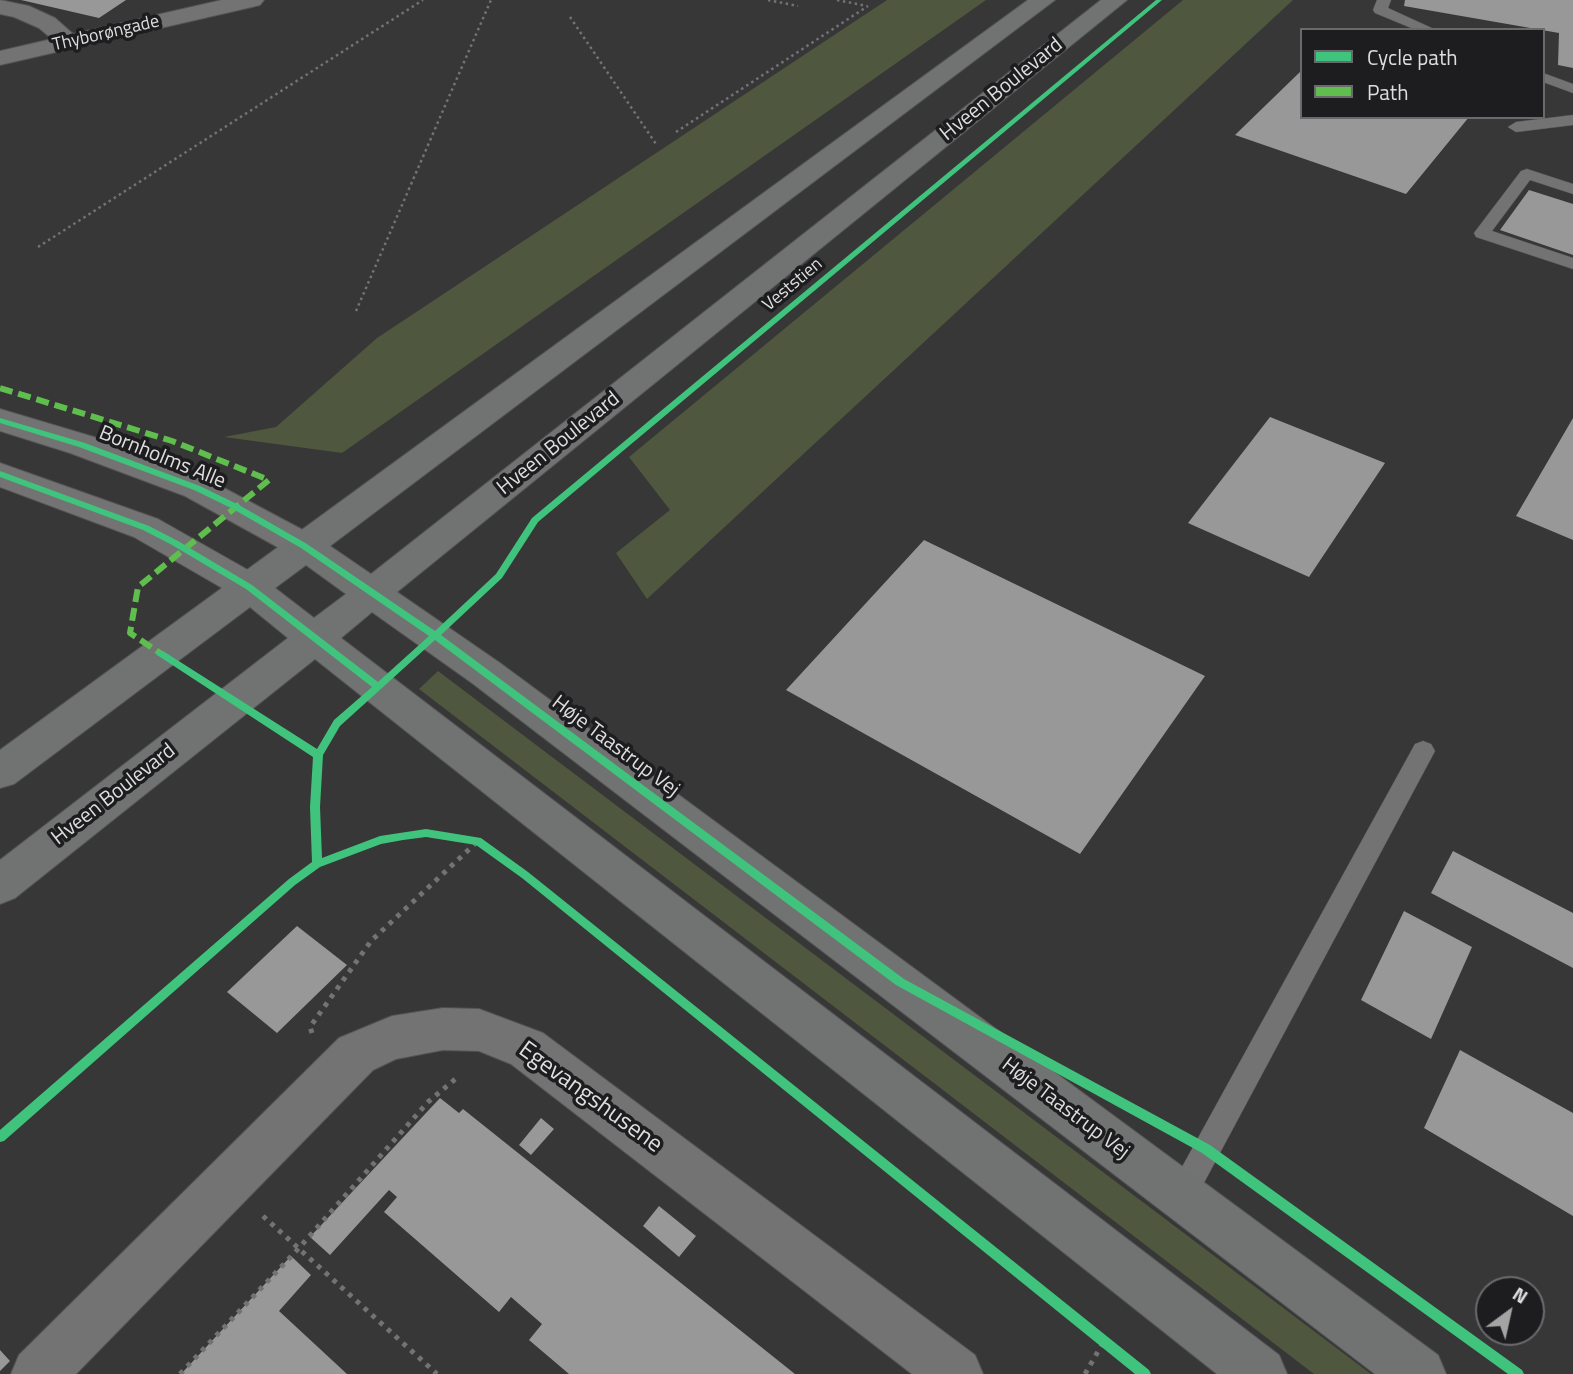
<!DOCTYPE html>
<html>
<head>
<meta charset="utf-8">
<style>
	body { margin:0 }
	#map { position:relative; width:1573px; height:1374px; overflow:hidden; background:#373737; font-family:"Titillium Web",sans-serif }
	canvas { display:block }
	.legend { position:absolute; left:1300px; top:28px; width:245px; height:91px; box-sizing:border-box; background:#1d1d1f; border:2px solid #6a6a6c; margin:0; padding:9px 12px; list-style:none; font-size:21px; color:#dededf }
	.legend li { display:flex; align-items:center; gap:14px; height:35px }
	.legend b { width:35px; border:2px solid #6a6a6c }
	.north { position:absolute; left:1475px; top:1276px; width:70px; height:70px; box-sizing:border-box; background:#1d1d1f; border:2px solid #6a6a6c; border-radius:50%; rotate:33deg; font-size:19px; font-weight:700; line-height:28px; text-align:center; color:#dededf }
	.north::after { content:''; display:block; margin:auto; width:24px; height:32px; background:#a4a4a4; clip-path:polygon(50% 0,100% 100%,50% 72%,0 100%) }
</style>
</head>
<body>
<div id="map">
<canvas width="1573" height="1374"></canvas>
<ul class="legend">
<li><b style="height:9px;background:#40c37c"></b>Cycle path</li>
<li><b style="height:9px;background:#5fbe4e"></b>Path</li>
</ul>
<div class="north">N</div>
</div>
<script>
const c = document.querySelector('canvas').getContext('2d');
c.lineJoin = 'round';
function fillPath(path, color) { c.fillStyle = color; c.fill(path, 'evenodd'); }
const toPath = rows => new Path2D(rows.map(r => 'M' + r).join(''));
function stroke(path, color, width, dash) { c.strokeStyle = color; c.lineWidth = width; c.lineCap = dash ? 'butt' : 'round'; c.setLineDash(dash || []); c.stroke(path); }
function write(font, color, halo, rows, align = 'center') {
  c.font = font + ' "Titillium Web",sans-serif'; c.lineWidth = 7; c.setLineDash([]); c.textBaseline = 'middle'; c.strokeStyle = halo; c.fillStyle = color; for (const [text, x, y, turn = 0] of rows) {
    c.save(); c.translate(x, y); c.rotate((+turn || 0) * Math.PI / 180); c.textAlign = isNaN(turn) ? turn : align; if (halo) c.strokeText(text, 0, 0); c.fillText(text, 0, 0); c.restore();
  }
}
fillPath(toPath([
	[887,0,986,0,342,453,224,437,276,427,377,338],
	[1183,0,1293,0,647,599,616,553,670,510,629,457],
	[438,671,1371,1374,1314,1374,419,689]
]), '#4f573e');
fillPath(toPath([
	[21,0,126,0,99,18],
	[1405,0,1573,0,1573,68,1558,65,1559,33,1404,6],
	[1302,70,1302,117,1469,117,1406,194,1235,135],
	[1529,190,1573,204,1573,255,1500,230],
	[1270,417,1385,463,1309,577,1188,523],
	[1573,418,1573,540,1516,516],
	[924,540,1205,676,1080,854,786,690],
	[1453,851,1573,913,1573,968,1431,893],
	[1404,911,1472,947,1431,1039,1361,1000],
	[297,926,347,965,277,1033,227,992],
	[1460,1050,1573,1113,1573,1216,1424,1128],
	[440,1098,459,1113,463,1109,795,1374,569,1374,529,1340,542,1324,511,1297,499,1312,384,1212,397,1197,389,1190,330,1255,310,1237],
	[541,1118,554,1129,531,1155,519,1145],
	[659,1206,696,1236,679,1257,643,1226],
	[291,1256,311,1275,279,1311,347,1374,181,1374],
	[0,1350,10,1361,0,1371]
]), '#989899');
const lane = toPath([
	[1377,0,1391,0,1388,8,1436,30,1416,30,1375,13,1373,10,1377,0],
	[1543,73,1573,84,1573,93,1543,82,1543,73],
	[1573,115,1573,125,1516,132,1508,127,1516,122,1573,115],
	[1527,169,1573,184,1573,194,1530,180,1492,231,1573,258,1573,269,1476,237,1474,233,1521,171,1527,169],
	[1423,741,1431,744,1435,751,1191,1207,1181,1212,1171,1207,1166,1197,1171,1187,1415,744,1423,741]
]);
const street = toPath([
	[0,0,29,6,55,18,73,34,222,0,264,0,260,5,252,7,0,65,0,51,52,39,39,28,14,17,0,14,0,0],
	[0,409,94,437,209,480,316,537,322,546,316,555,304,559,292,555,185,496,70,453,0,431,0,409],
	[0,463,158,519,262,578,267,587,262,596,249,600,236,596,134,537,0,487,0,463],
	[443,1008,479,1009,543,1033,975,1355,983,1374,912,1374,511,1064,479,1051,443,1050,396,1059,373,1070,76,1374,11,1374,19,1355,339,1038,392,1016,443,1008]
]);
const secondary = toPath([
	[1028,0,1055,0,330,546,371,574,1101,0,1127,0,397,592,500,663,1438,1355,1446,1374,1375,1374,472,683,372,612,341,638,1279,1355,1287,1374,1217,1374,315,659,15,898,0,904,0,860,288,638,250,607,14,784,0,788,0,750,1028,0],
	[306,565,346,594,314,618,275,588,306,565]
]);
stroke(lane, '#545455', 1);
stroke(street, '#545455', 2);
stroke(secondary, '#545455', 2);
stroke(toPath([
	[768,0,798,6],
	[837,0,867,6],
	[570,17,656,144],
	[676,132,868,6],
	[38,247,423,0],
	[356,311,491,0]
]), '#737374', 2.5, [2.5, 3.5]);
stroke(toPath([
	[312,1033,310,1027,371,941,478,841],
	[263,1216,437,1374],
	[180,1374,299,1248,428,1102,459,1076],
	[1085,1374,1104,1341]
]), '#737374', 5, [4.5, 6]);
fillPath(lane, '#737374');
fillPath(street, '#737374');
fillPath(secondary, '#717272');
stroke(toPath([
	[0,388,172,441,269,480,138,587,130,633,160,653]
]), '#5fbe4e', 6, [13, 6]);
fillPath(toPath([
	[1156,0,1162,0,538,522,502,578,441,635,904,979,1210,1145,1522,1370,1524,1374,1508,1374,1202,1153,896,985,435,640,340,726,323,755,320,807,322,858,380,836,426,829,481,838,528,872,1149,1370,1151,1374,1135,1374,522,878,476,845,426,837,403,840,381,844,320,867,295,885,4,1141,0,1142,0,1130,289,879,312,862,310,807,313,757,157,655,156,653,157,651,163,651,317,749,334,720,372,687,246,589,172,545,143,530,0,477,0,471,149,526,178,541,252,585,378,682,429,636,301,548,233,509,194,490,79,447,0,423,0,418,85,443,200,486,239,505,307,544,435,631,496,574,532,518,1156,0]
]), '#40c37c');
write('18px', '#dededf', '#1d1d1f', [
	["Thyborøngade",106,34,-13],
	["Veststien",793,285,-40]
]);
write('21px', '#dededf', '#1d1d1f', [
	["Hveen Boulevard",1002,90,-39],
	["Hveen Boulevard",559,444,-39],
	["Bornholms Alle",162,458,22],
	["Høje Taastrup Vej",615,747,37],
	["Hveen Boulevard",114,795,-38],
	["Høje Taastrup Vej",1065,1109,37]
]);
write('24px', '#dededf', '#1d1d1f', [
	["Egevangshusene",590,1098,36]
]);
</script>
</body>
</html>
